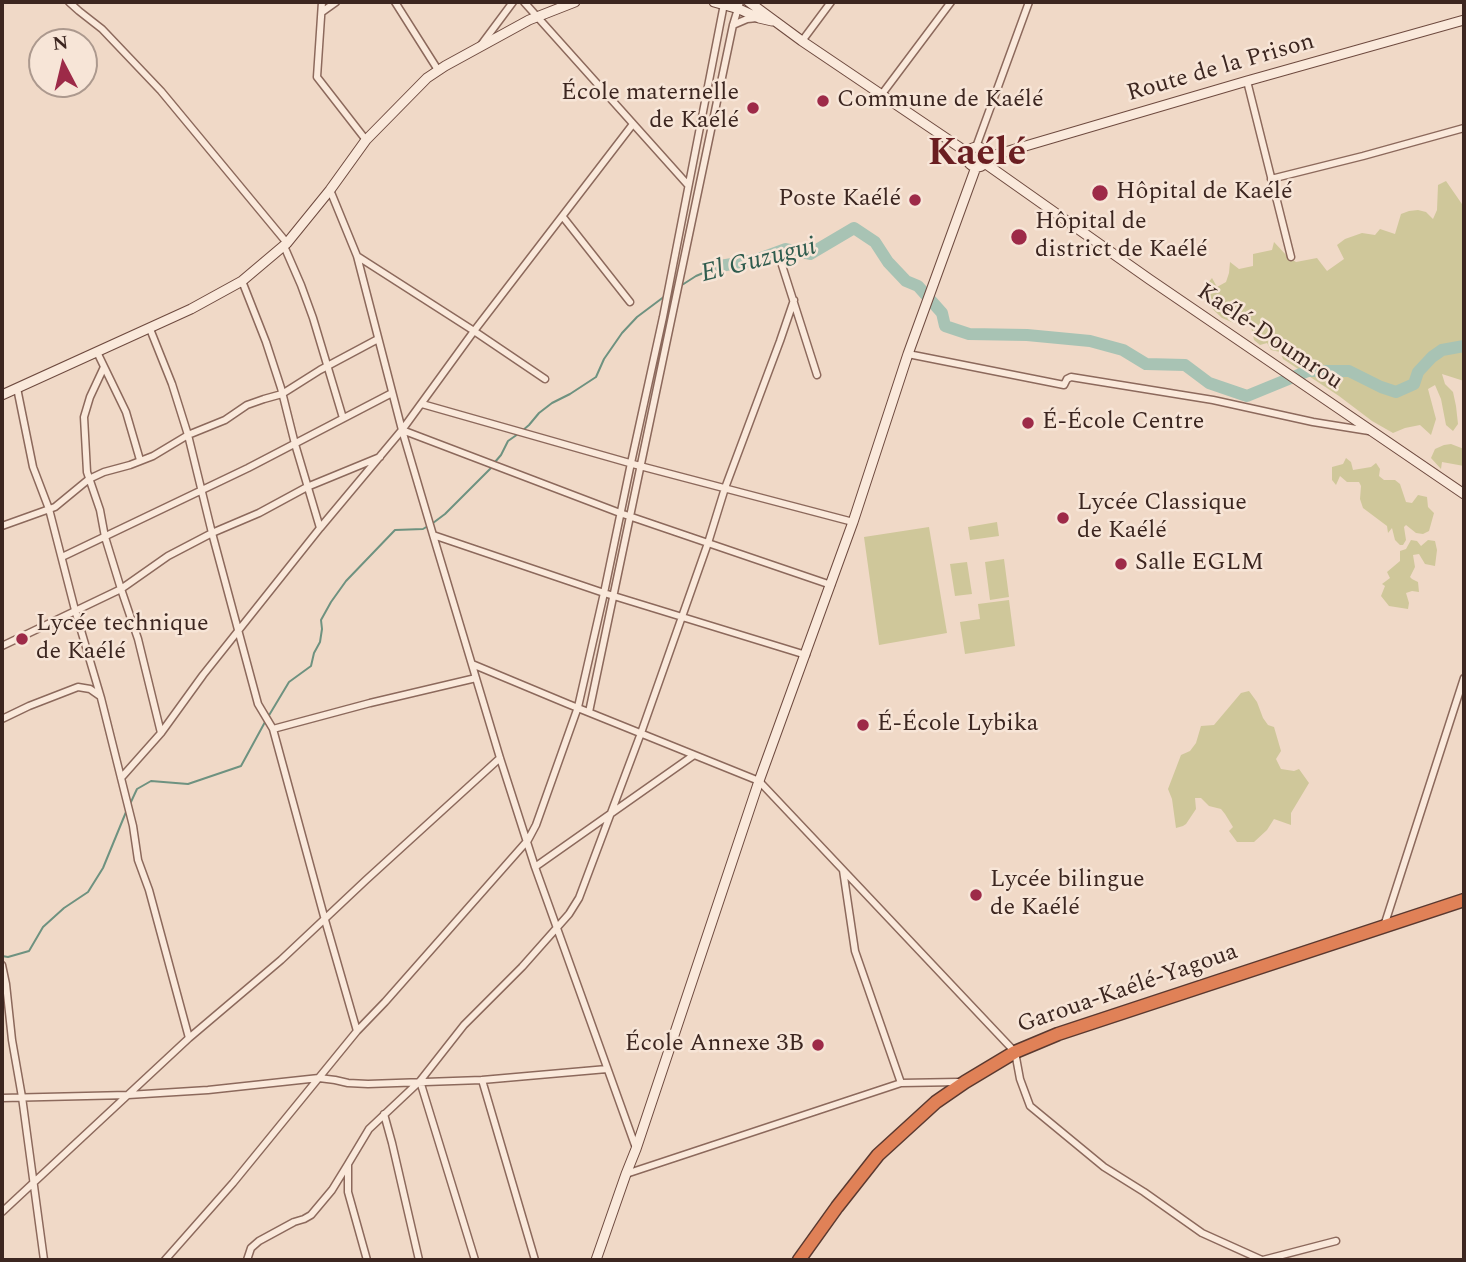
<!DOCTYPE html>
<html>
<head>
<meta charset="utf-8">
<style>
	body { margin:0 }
	#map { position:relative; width:1466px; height:1262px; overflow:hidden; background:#f0d9c7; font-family:Spectral,serif }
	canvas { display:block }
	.frame { position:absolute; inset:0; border:4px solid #3c2620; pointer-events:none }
	.north { position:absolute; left:28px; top:28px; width:70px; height:70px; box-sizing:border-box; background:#f7e5d7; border:2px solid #ac998e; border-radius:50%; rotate:353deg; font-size:19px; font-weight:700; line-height:28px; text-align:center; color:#3c2620 }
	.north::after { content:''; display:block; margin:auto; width:24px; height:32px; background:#9d2a48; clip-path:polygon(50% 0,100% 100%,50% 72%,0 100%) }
</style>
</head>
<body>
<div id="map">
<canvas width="1466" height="1262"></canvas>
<div class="frame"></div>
<div class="north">N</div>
</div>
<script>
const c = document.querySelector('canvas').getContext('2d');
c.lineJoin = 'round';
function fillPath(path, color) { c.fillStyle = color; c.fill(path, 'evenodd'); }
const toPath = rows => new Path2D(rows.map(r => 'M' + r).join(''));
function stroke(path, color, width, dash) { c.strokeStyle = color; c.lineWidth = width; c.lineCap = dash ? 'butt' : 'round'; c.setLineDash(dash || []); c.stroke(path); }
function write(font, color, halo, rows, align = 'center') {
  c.font = font + ' Spectral,serif'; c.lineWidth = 5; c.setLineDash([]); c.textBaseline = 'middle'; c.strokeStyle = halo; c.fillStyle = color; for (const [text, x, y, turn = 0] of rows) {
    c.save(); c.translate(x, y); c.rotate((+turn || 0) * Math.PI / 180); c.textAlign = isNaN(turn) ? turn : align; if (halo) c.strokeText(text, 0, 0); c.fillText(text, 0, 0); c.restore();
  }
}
fillPath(toPath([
	[1446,181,1464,207,1464,381,1442,374,1445,384,1453,392,1456,406,1458,424,1453,431,1446,425,1441,399,1435,385,1428,389,1436,419,1431,435,1420,425,1405,428,1393,433,1372,421,1339,396,1283,359,1280,352,1271,350,1267,343,1260,345,1254,340,1250,322,1244,318,1234,323,1222,318,1201,298,1204,288,1212,278,1217,287,1226,282,1229,273,1230,262,1239,269,1253,266,1253,254,1272,250,1274,242,1287,256,1296,262,1317,258,1327,271,1344,259,1337,245,1345,239,1362,233,1375,235,1380,229,1395,234,1401,214,1409,211,1418,210,1426,212,1433,219,1437,210,1438,185],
	[1451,444,1464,449,1464,466,1442,462,1441,469,1431,458,1435,449,1444,445],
	[1346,458,1351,462,1353,470,1371,467,1376,463,1380,469,1379,476,1384,480,1395,480,1400,484,1406,502,1412,503,1418,495,1427,497,1428,507,1434,513,1429,531,1423,534,1416,533,1406,525,1404,527,1406,540,1403,545,1400,545,1395,540,1392,528,1388,533,1387,526,1363,508,1360,499,1361,486,1359,482,1347,482,1340,476,1336,485,1332,480,1332,467,1343,464],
	[997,522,999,536,970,540,968,527],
	[929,527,947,633,879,645,864,537],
	[1411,540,1417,541,1421,546,1428,540,1435,541,1437,550,1435,566,1425,564,1419,554,1413,555,1415,567,1410,577,1412,579,1418,582,1419,592,1412,591,1406,593,1409,603,1408,609,1389,606,1381,596,1385,586,1382,584,1390,578,1387,572,1400,561,1400,551,1406,549],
	[1004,559,1009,597,990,600,985,562],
	[967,562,972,594,955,596,950,564],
	[1009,600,1015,646,965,654,960,622,980,619,978,604],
	[1249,691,1257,702,1263,718,1268,725,1274,727,1281,751,1276,759,1281,769,1294,771,1299,769,1309,783,1291,813,1291,825,1274,819,1267,830,1254,842,1237,842,1229,831,1233,827,1225,814,1221,809,1209,806,1201,798,1195,798,1196,809,1186,824,1183,826,1176,828,1172,799,1168,789,1181,755,1190,751,1196,743,1201,726,1214,725,1241,693]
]), '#cfc79a');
stroke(toPath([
	[682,285,696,276,720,266],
	[522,431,529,425,539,413,552,403,570,394,596,377,604,359,622,333,637,317,665,296],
	[495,462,501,455,508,441,518,434],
	[433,523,445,514,492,467],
	[268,717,289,682,311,666,314,653,320,642,322,629,321,620,331,602,346,581,395,530,423,529,428,526],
	[130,804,137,789,151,781,188,784,241,766,265,722],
	[2,956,8,957,29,951,43,927,64,908,88,892,103,868,126,812]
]), '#6e9280', 2);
stroke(toPath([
	[720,266,756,260,786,249,810,254,854,228,875,242,888,262,906,281,918,286,942,313,945,326,969,334,1027,335,1090,341,1123,350,1146,364,1185,365,1209,383,1247,396,1308,371,1349,371,1381,387,1396,392,1414,384,1418,372,1432,357,1442,350,1464,346]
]), '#a8c3b4', 12);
const street = toPath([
	[69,2,79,11,102,29,161,91,287,243],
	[322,2,317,77,366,140],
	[395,2,438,70],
	[524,2,688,185],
	[322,12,336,2],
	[733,25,747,19,758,18],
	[802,41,831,2],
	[481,45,513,2],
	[1247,81,1291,257],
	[882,94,951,2],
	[976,147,1029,2],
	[1271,179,1363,156,1464,128],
	[330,190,357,256,402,430,433,535,604,593,806,655],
	[563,217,630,302],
	[284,246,301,285,313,318,343,418],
	[357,256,474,331,545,379],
	[780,259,817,375],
	[242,281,266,342,281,388,295,444,320,528],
	[150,329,172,384,188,435,212,533,258,704,273,729,325,920,357,1031],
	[97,352,126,412,140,460],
	[908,354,1054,383,1064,385,1067,379,1071,377,1213,400,1313,422,1369,431],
	[104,367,90,397,84,417,87,472,100,510,105,537,121,589,138,639,161,733],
	[17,388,33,467,49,509,75,610,101,698,133,826,138,860,149,890,189,1038],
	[422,404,640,466,853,522],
	[402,430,620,513,831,585],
	[2,526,55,507,89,479,104,472,130,465,153,456,188,435,225,420,247,405,264,399,282,394,320,370,378,339],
	[433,535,500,758,535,867,636,1148],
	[62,557,248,468,392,393],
	[2,646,121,589,168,556,212,533,259,513,307,487,380,457],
	[472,664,568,704,759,781,1015,1052,1020,1079,1030,1106,1104,1167,1144,1192,1202,1233,1262,1260],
	[589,712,733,25,740,2],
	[2,719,29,706,78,687,90,689,100,696],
	[273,729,370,703,476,678],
	[121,778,161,733,203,675,320,528,402,430,474,331,633,124],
	[535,867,694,755],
	[843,870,855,951,901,1083],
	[1384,926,1464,678],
	[2,965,6,984,12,1040,22,1097,44,1260],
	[482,1080,535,1260],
	[420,1081,475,1260],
	[2,1098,128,1095,208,1090,319,1078,335,1080,348,1083,368,1084,482,1080,607,1069],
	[384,1114,392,1143,419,1260],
	[348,1164,369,1129,420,1081,464,1025,522,967,569,914,579,898,641,733,708,543,725,488,780,341,794,300],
	[626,1174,901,1083,959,1082],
	[2,1212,189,1038,281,960,366,880,500,758],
	[165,1260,233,1183,357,1031,385,1002,528,840,536,825,578,707,604,593,631,463,663,317,724,4],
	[247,1260,251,1248,259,1241,294,1222,304,1219,311,1215,332,1190,348,1164,348,1192,367,1260],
	[1263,1260,1336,1241]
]);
const secondary = toPath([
	[714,2,739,9,759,18,772,21],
	[749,2,802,41,968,153],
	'967 157a10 10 0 1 1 20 0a10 10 0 1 1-20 0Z',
	[988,157,1247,81,1464,20],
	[986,164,1149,279,1464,494],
	[2,395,191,309,242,281,287,243,330,190,366,140,427,78,445,66,529,20,575,2],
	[596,1260,626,1174,636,1149,759,781,853,522,908,354,976,167]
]);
const highway = toPath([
	[799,1260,837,1207,878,1155,936,1102,965,1082,1015,1052,1058,1034,1464,900]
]);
stroke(street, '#8c695c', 9);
stroke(secondary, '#6e4a3f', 11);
stroke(highway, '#5a3930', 15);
stroke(street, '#fae9db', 6);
stroke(secondary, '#fae9db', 9);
stroke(highway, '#e08157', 12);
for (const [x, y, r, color] of [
	[823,101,7,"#9d2a48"],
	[753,108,7,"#9d2a48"],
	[1100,193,9,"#9d2a48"],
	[915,200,7,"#9d2a48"],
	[1019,237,9,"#9d2a48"],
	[1028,423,7,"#9d2a48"],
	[1063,518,7,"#9d2a48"],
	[1121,564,7,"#9d2a48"],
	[22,639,7,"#9d2a48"],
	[863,725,7,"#9d2a48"],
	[976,895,7,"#9d2a48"],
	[818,1045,7,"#9d2a48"]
]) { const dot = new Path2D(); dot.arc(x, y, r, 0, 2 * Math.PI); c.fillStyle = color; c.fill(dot); stroke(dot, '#f7e5d7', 2.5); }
write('24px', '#3c2620', '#f7e5d7', [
	["Route de la Prison",1221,69,-16],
	["Kaélé-Doumrou",1269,338,34],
	["Garoua-Kaélé-Yagoua",1128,990,-19]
]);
write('24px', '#3c2620', '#f7e5d7', [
	["École maternelle",739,94,"right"],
	["de Kaélé",739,122,"right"],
	["Commune de Kaélé",837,101],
	["Hôpital de Kaélé",1116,193],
	["Poste Kaélé",901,200,"right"],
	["Hôpital de",1035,223],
	["district de Kaélé",1035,251],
	["É-École Centre",1042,423],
	["Lycée Classique",1077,504],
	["de Kaélé",1077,532],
	["Salle EGLM",1135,564],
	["Lycée technique",36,625],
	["de Kaélé",36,653],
	["É-École Lybika",877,725],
	["Lycée bilingue",990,881],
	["de Kaélé",990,909],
	["École Annexe 3B",804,1045,"right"]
], 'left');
write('italic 26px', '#2f5c4e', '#f7e5d7', [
	["El Guzugui",759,262,-14]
]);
write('bold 38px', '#6a1e21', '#f7e5d7', [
	["Kaélé",977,157]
]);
</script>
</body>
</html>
